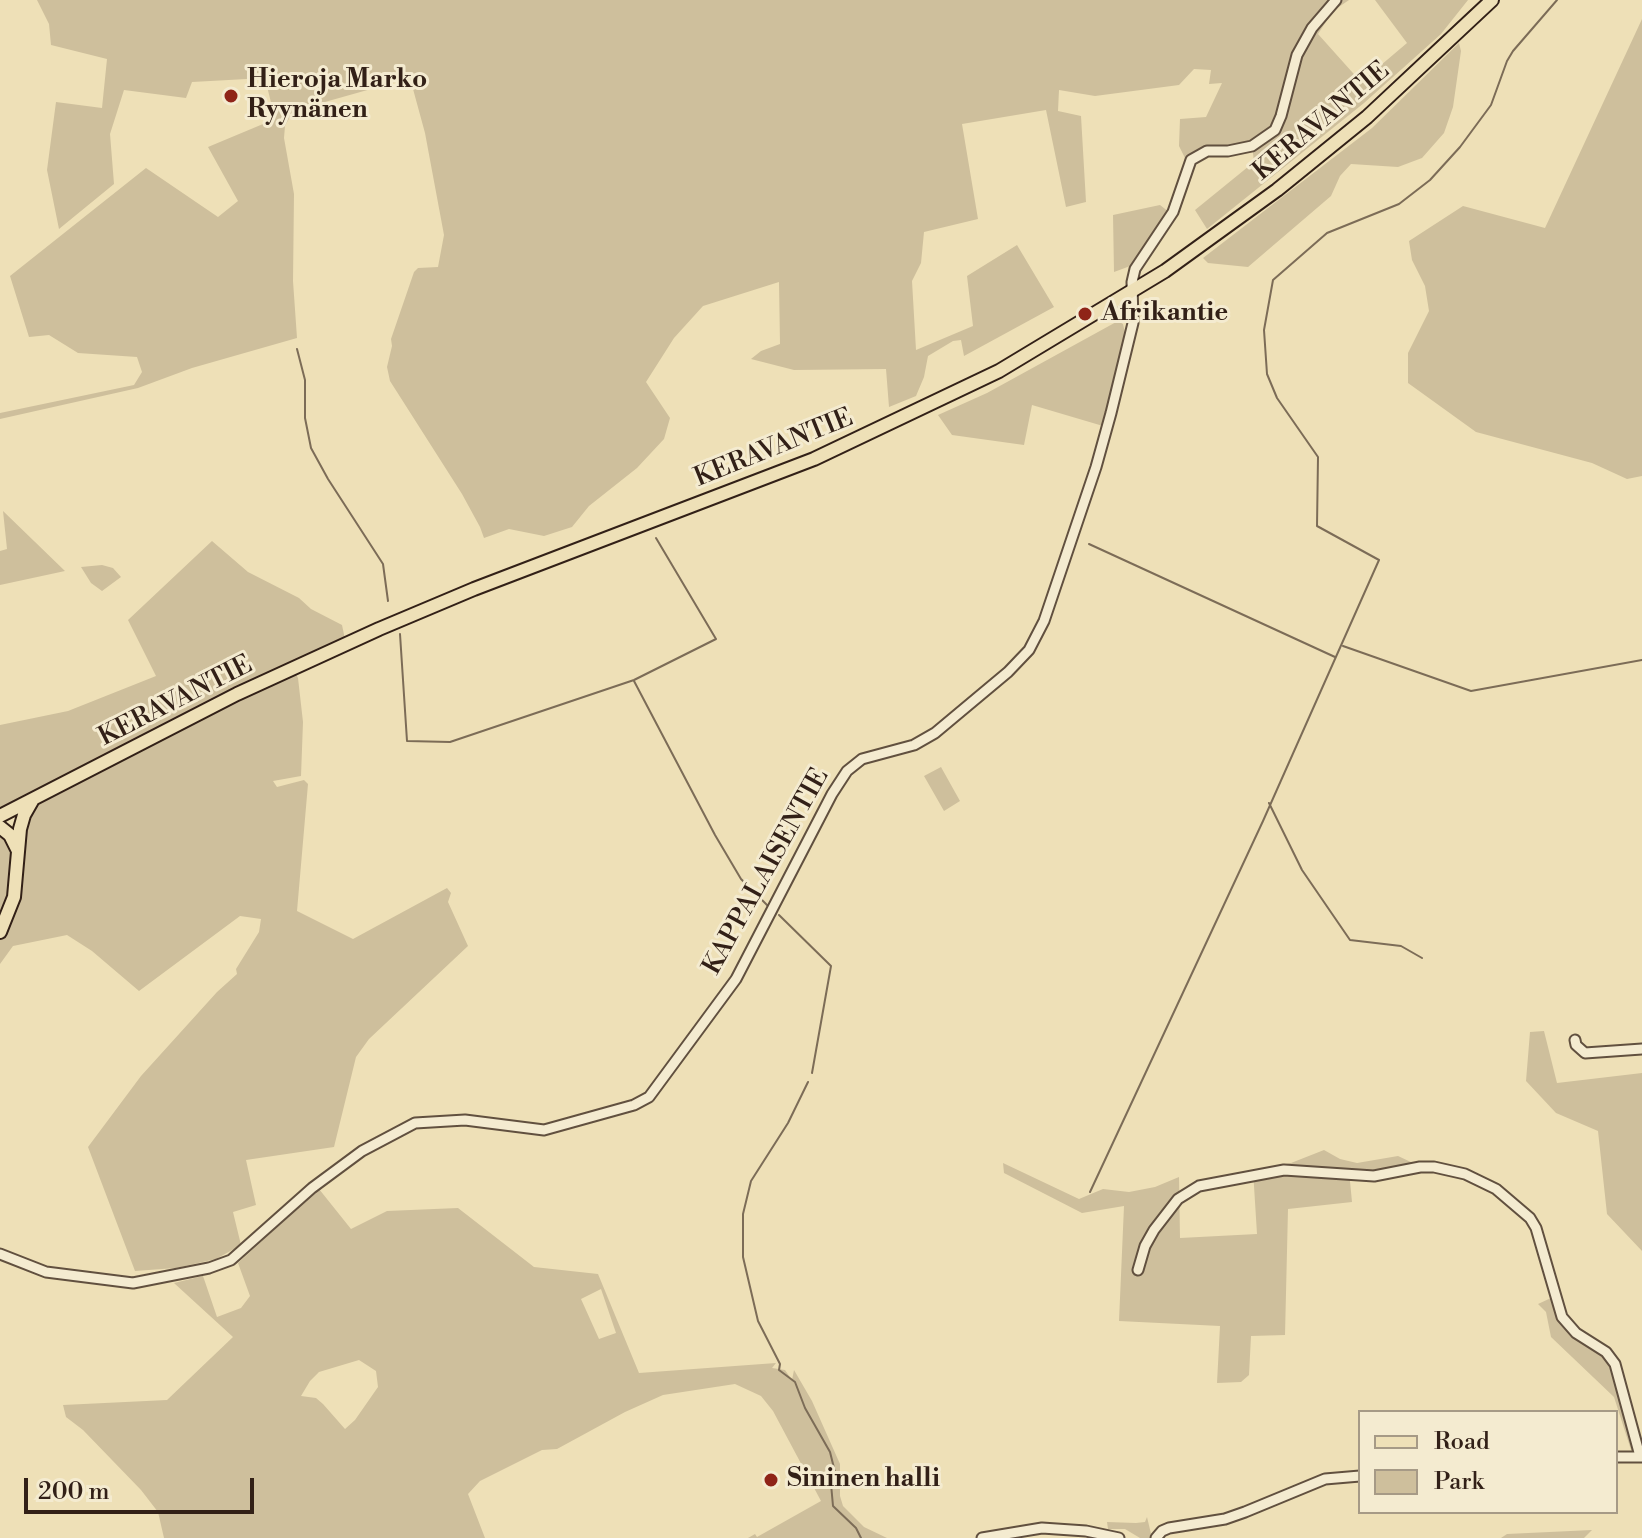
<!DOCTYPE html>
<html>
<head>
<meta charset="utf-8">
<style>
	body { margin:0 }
	#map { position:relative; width:1642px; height:1538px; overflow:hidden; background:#eee0b7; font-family:"Libre Bodoni",serif }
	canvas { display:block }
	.legend { position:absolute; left:1358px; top:1410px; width:260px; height:104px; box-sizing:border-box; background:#f4ebd0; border:2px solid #a69a86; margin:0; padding:10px 14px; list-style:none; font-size:24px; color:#322017 }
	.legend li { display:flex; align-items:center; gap:16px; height:40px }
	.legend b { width:40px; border:2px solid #a69a86 }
	.scale { position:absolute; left:24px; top:1478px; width:230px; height:36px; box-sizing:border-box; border:4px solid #322017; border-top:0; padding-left:10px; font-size:24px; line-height:28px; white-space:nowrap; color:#322017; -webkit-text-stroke:6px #f4ebd0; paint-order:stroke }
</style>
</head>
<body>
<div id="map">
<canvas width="1642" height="1538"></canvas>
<ul class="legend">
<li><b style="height:10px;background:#eee0b7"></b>Road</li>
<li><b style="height:22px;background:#cebf9c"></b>Park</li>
</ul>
<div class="scale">200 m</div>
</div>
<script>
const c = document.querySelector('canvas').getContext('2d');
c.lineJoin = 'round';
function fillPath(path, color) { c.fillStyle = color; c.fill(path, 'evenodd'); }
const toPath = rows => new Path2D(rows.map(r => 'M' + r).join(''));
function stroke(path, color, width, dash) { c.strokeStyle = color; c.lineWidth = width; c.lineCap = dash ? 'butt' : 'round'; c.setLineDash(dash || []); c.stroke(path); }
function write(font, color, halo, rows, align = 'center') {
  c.font = font + ' "Libre Bodoni",serif'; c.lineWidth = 6; c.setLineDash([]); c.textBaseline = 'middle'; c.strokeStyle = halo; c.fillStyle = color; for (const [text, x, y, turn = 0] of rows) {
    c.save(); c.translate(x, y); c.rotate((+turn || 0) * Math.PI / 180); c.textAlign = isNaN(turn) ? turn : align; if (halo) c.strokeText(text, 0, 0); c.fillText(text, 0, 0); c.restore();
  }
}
fillPath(toPath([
	[37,0,1349,0,1333,11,1318,34,1361,82,1407,43,1375,0,1468,0,1441,34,1364,103,1207,229,1195,210,1254,162,1252,144,1203,150,1185,158,1179,146,1180,119,1206,117,1222,83,1209,84,1211,70,1194,69,1179,85,1095,96,1059,90,1058,111,1081,116,1086,202,1066,207,1046,110,962,124,978,219,924,232,921,263,912,281,916,350,973,326,967,276,1017,245,1054,307,964,356,961,340,953,341,928,356,924,377,916,396,889,407,886,369,794,370,751,359,761,351,780,344,779,282,703,306,674,338,646,382,670,418,664,439,637,468,589,506,572,527,544,536,509,529,484,538,480,527,462,494,390,381,387,367,392,346,391,339,414,272,418,268,438,267,444,235,425,133,410,78,293,111,285,126,284,138,294,194,293,281,297,338,192,368,138,388,0,419,0,413,134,385,142,372,137,357,78,353,49,335,29,337,10,276,146,168,218,217,238,201,208,147,275,119,265,78,192,82,186,98,124,90,110,134,114,184,59,229,47,170,56,102,102,108,107,59,51,45,49,24],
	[1642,19,1642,476,1627,479,1592,463,1476,432,1408,383,1408,353,1429,311,1425,286,1412,260,1409,241,1463,206,1545,228],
	[1459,43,1461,51,1453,107,1444,133,1422,158,1398,167,1351,164,1340,176,1331,196,1248,267,1208,263,1203,258,1372,128],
	[1160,205,1169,212,1133,265,1114,272,1113,215],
	[1118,321,1123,324,1125,333,1103,426,1032,405,1024,445,952,435,938,415,987,393],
	[3,511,65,571,0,585,0,551,7,549],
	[212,541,248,572,299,598,311,609,342,625,346,644,293,668,298,678,303,722,301,776,273,781,277,787,304,780,308,784,297,911,353,939,447,888,451,893,448,902,468,946,369,1039,356,1057,334,1147,246,1160,256,1205,233,1212,241,1245,216,1259,176,1268,135,1271,88,1147,141,1076,217,992,237,974,236,969,259,932,261,919,240,916,139,991,92,951,67,935,13,946,0,964,0,827,15,843,31,802,0,816,0,725,68,711,156,676,128,620],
	[102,565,113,568,121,577,102,591,91,583,81,567],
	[941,767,960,801,944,811,924,776],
	[1544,1031,1557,1083,1642,1073,1642,1251,1607,1214,1598,1131,1556,1113,1526,1081,1530,1032],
	[1324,1150,1340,1159,1357,1163,1398,1156,1413,1163,1370,1173,1349,1171,1352,1202,1288,1209,1285,1335,1251,1336,1249,1375,1241,1382,1217,1383,1220,1326,1119,1321,1124,1206,1082,1213,1004,1173,1003,1163,1079,1199,1103,1189,1129,1192,1155,1187,1179,1177,1180,1238,1257,1234,1253,1170,1291,1163],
	[319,1189,351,1229,387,1211,458,1208,534,1267,598,1274,639,1373,776,1363,772,1368,785,1370,792,1380,794,1370,812,1401,840,1464,840,1496,843,1506,864,1527,887,1538,748,1538,755,1534,757,1537,821,1501,773,1411,761,1396,735,1384,663,1395,625,1412,557,1449,542,1450,480,1481,468,1494,485,1538,164,1538,158,1512,141,1490,83,1430,66,1417,63,1405,167,1400,233,1337,174,1283,203,1276,217,1317,241,1308,250,1296,238,1263],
	[601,1289,616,1333,599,1339,581,1299],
	[359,1360,376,1371,378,1387,355,1420,345,1429,323,1404,316,1398,301,1396,310,1381,319,1372],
	[1551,1298,1560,1321,1601,1353,1612,1366,1635,1451,1631,1450,1614,1397,1551,1337,1546,1312,1538,1304],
	[1147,1517,1152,1538,1140,1538,1125,1529,1108,1529,1107,1522,1136,1523,1145,1522],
	[1592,1530,1584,1538,1501,1538,1507,1534]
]), '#cebf9c');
stroke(toPath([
	[297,349,305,380,305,418,311,448,328,479,383,564,388,601],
	[1089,544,1335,657],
	[400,634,407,741,450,742,634,680,716,639,656,538],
	[1343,646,1471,691,1642,660],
	[634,681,715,835,741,879,768,906],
	[1269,803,1302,870,1350,940,1401,946,1422,958],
	[779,915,831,966,812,1073],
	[808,1082,788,1123,751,1181,743,1214,743,1257,758,1321,780,1364,779,1370,795,1382,805,1408,830,1452,835,1472,831,1484,833,1506,856,1528,861,1538],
	[1090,1192,1263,821,1379,560,1317,526,1318,457,1277,398,1267,374,1264,330,1273,280,1327,233,1399,204,1430,180,1460,147,1491,105,1507,61,1513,51,1557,0]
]), '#7c6c57', 2);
const minor = toPath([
	[1575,1040,1576,1045,1585,1053,1642,1049],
	[0,1254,46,1272,133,1283,209,1268,231,1260,312,1188,362,1151,415,1123,465,1120,544,1130,634,1105,649,1097,736,979,832,794,847,771,862,759,914,745,935,733,1008,672,1029,650,1044,621,1096,467,1111,413,1133,323,1132,282,1135,269,1173,212,1191,160,1207,151,1228,151,1252,146,1275,130,1281,116,1297,55,1312,28,1336,0],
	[1138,1270,1145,1246,1154,1230,1178,1199,1199,1186,1284,1170,1374,1176,1420,1167,1434,1167,1465,1174,1496,1189,1530,1218,1536,1228,1562,1317,1576,1333,1606,1352,1615,1364,1640,1456],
	[1616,1457,1642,1457],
	[982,1538,1042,1528,1086,1531,1119,1538],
	[1156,1538,1162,1531,1169,1528,1225,1519,1245,1512,1325,1479,1360,1476]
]);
const major = toPath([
	[0,816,237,694,379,629,474,589,814,459,999,371,1165,271,1277,190,1367,117,1492,0],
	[0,827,10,835,17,849],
	[0,932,14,897,20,829,24,815,32,801]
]);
stroke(minor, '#61503f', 13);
stroke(major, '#322017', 16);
stroke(minor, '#f4ebd0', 9);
stroke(major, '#eee0b7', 12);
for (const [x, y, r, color] of [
	[231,96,8,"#8f2418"],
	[1085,314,8,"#8f2418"],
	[771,1480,8,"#8f2418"]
]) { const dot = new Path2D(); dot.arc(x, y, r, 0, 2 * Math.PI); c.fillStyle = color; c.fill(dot); stroke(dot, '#f4ebd0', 3); }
write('bold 26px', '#322017', '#f4ebd0', [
	["Hieroja Marko",247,81],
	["Ryynänen",247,111],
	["Afrikantie",1101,314],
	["Sininen halli",787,1480]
], 'left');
write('26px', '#322017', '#f4ebd0', [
	["KERAVANTIE",1322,122,-40],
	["KERAVANTIE",774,449,-22],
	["KERAVANTIE",176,702,-27],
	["KAPPALAISENTIE",767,872,-61]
]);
</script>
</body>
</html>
